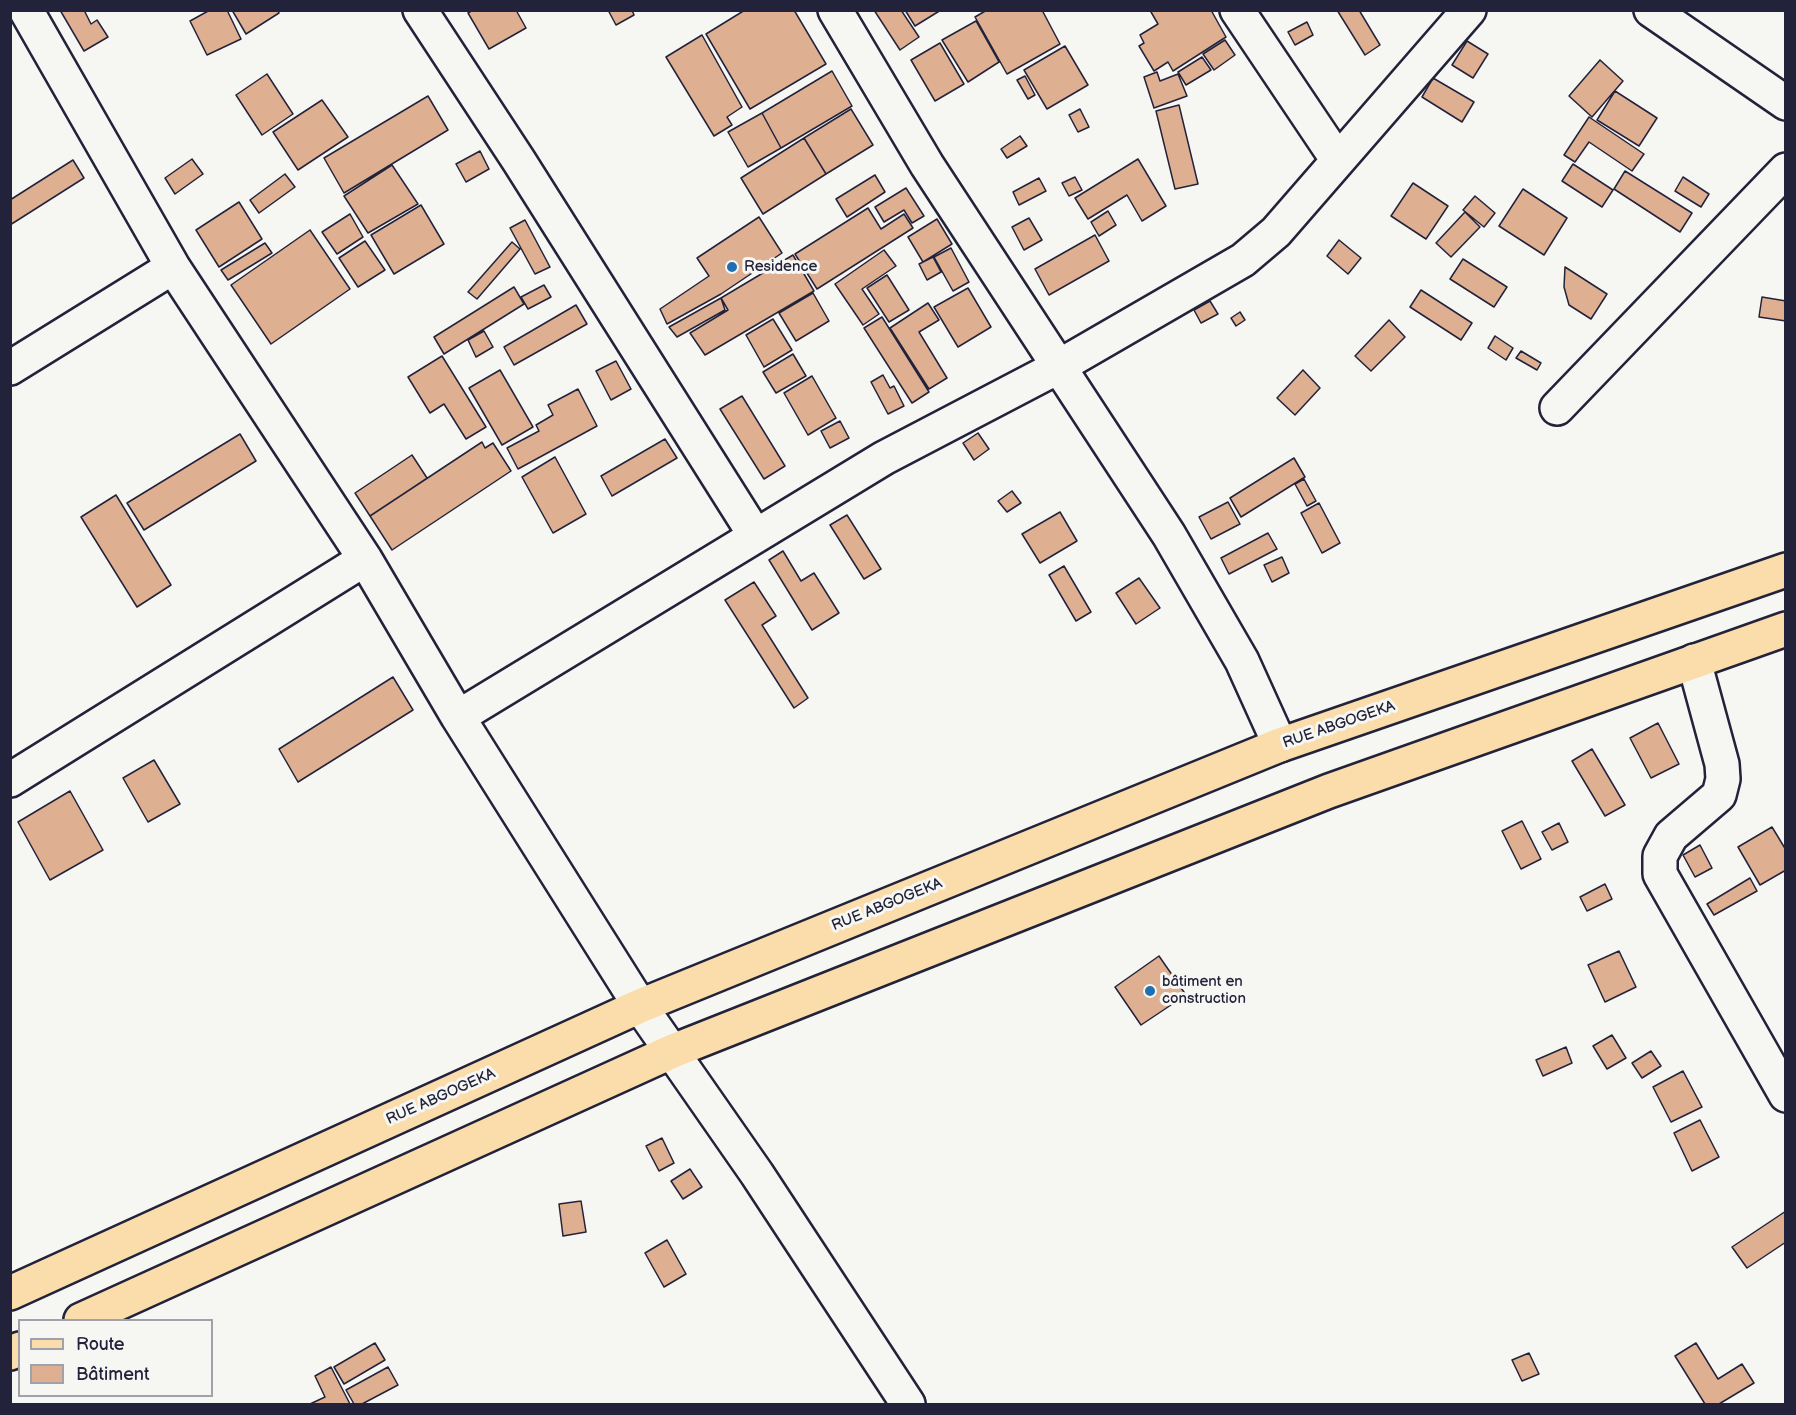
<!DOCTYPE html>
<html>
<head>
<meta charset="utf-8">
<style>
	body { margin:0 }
	#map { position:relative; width:1796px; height:1415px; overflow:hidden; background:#f6f6f2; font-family:"Balsamiq Sans",sans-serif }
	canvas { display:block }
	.frame { position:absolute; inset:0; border:12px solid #22223b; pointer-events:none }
	.legend { position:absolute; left:18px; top:1319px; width:195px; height:78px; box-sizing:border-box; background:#f6f6f2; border:2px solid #a1a1a9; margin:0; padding:8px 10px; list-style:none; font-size:18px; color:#22223b }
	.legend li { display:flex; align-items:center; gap:12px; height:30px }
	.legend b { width:30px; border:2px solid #a1a1a9 }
</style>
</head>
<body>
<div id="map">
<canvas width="1796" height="1415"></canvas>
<div class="frame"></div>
<ul class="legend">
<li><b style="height:8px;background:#faddab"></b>Route</li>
<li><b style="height:16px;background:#dfaf91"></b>Bâtiment</li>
</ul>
</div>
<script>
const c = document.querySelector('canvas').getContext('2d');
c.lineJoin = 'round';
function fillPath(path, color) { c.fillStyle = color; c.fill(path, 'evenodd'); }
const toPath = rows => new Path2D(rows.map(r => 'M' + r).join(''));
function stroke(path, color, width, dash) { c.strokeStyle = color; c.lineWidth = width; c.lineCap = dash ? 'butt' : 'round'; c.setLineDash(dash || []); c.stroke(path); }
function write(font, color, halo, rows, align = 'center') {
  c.font = font + ' "Balsamiq Sans",sans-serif'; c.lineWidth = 6; c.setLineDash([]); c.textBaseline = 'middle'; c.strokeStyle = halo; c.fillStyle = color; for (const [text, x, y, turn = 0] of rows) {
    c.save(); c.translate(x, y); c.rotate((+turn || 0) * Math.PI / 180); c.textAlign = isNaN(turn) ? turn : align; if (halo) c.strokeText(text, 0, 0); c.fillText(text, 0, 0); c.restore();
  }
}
const building = toPath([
	[60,10,84,10,91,24,97,20,108,37,84,51,60,10],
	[210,10,227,10,241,39,207,55,190,21,210,10],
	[232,10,278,10,279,13,246,34,232,10],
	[473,10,516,10,526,28,489,49,468,13,473,10],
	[608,10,632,10,634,15,616,25,608,10],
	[745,10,794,10,826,64,750,109,706,34,745,10],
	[874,10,901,10,919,37,900,50,874,10],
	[905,10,941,10,915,26,905,10],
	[987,10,1042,10,1060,44,1007,74,975,17,987,10],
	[1153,10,1211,10,1226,37,1173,71,1168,62,1154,71,1139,46,1144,43,1140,35,1158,24,1151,12,1153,10],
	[1337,10,1359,10,1380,45,1365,55,1337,10],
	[976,21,999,62,968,82,942,40,976,21],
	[1307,22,1313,35,1295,45,1288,32,1307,22],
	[702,35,742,107,727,117,732,125,714,136,666,57,702,35],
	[1225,40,1235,55,1214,70,1203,54,1225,40],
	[1467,41,1488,54,1473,78,1452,65,1467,41],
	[940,43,964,84,935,101,911,60,940,43],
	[1065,46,1088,85,1047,109,1024,70,1065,46],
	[1202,57,1211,70,1186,85,1178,72,1202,57],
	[1600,60,1623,81,1592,117,1569,96,1600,60],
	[832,71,852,106,781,148,762,113,832,71],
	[1157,72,1160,81,1178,74,1187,96,1154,108,1144,77,1157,72],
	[267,74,293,114,262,135,236,95,267,74],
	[1025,76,1035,95,1028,99,1017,80,1025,76],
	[1433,78,1474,102,1462,122,1422,97,1433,78],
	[1615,91,1657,118,1639,146,1597,120,1615,91],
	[428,96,448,130,344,193,324,158,428,96],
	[322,100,348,137,298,170,273,132,322,100],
	[1179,105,1198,184,1175,189,1156,111,1179,105],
	[851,109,873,145,826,174,804,138,851,109],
	[1080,109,1089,127,1078,132,1069,115,1080,109],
	[762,113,781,148,748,167,728,132,762,113],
	[1589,117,1644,154,1632,171,1589,142,1575,162,1564,155,1589,117],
	[1020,136,1027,146,1007,158,1001,149,1020,136],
	[804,138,826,174,763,214,741,178,804,138],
	[480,151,489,169,466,182,456,164,480,151],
	[192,159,203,174,175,194,165,178,192,159],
	[1138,159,1166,206,1142,221,1127,195,1088,219,1075,198,1138,159],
	[73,160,84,178,10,225,10,200,73,160],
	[1573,164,1613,190,1602,207,1562,181,1573,164],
	[392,165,418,204,368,233,344,196,392,165],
	[1625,171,1692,213,1680,232,1614,189,1625,171],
	[285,174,295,187,259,213,250,200,285,174],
	[875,175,885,192,847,217,836,199,875,175],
	[1075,177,1082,190,1069,196,1062,183,1075,177],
	[1683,177,1709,194,1701,207,1675,191,1683,177],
	[1039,178,1046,191,1019,205,1013,192,1039,178],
	[1413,183,1448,206,1426,239,1391,216,1413,183],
	[906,188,924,216,912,223,904,210,884,222,875,207,906,188],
	[1523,189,1567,218,1544,255,1499,226,1523,189],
	[1475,196,1495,213,1484,227,1463,210,1475,196],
	[239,202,262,239,219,267,196,230,239,202],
	[421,205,444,244,394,274,371,235,421,205],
	[868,208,881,229,904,214,913,228,817,289,795,254,868,208],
	[1108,211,1116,225,1099,236,1091,222,1108,211],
	[1465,212,1480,227,1451,257,1436,243,1465,212],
	[350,214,363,237,337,254,322,232,350,214],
	[759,217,782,253,721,294,667,324,660,309,709,276,697,258,759,217],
	[1029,218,1042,240,1024,250,1012,227,1029,218],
	[937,219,952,244,923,262,908,237,937,219],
	[525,220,550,267,535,274,510,228,525,220],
	[310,230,350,289,271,344,231,285,310,230],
	[1095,235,1109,261,1049,295,1035,269,1095,235],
	[1339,240,1361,258,1348,274,1327,256,1339,240],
	[365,241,385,270,358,287,339,258,365,241],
	[512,242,520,249,477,299,468,292,512,242],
	[265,243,272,253,228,280,221,270,265,243],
	[951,248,969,282,953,291,934,257,951,248],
	[884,250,896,266,862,289,879,314,863,325,835,284,884,250],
	[793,255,814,291,705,355,690,333,728,310,721,298,793,255],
	[933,257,941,272,927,280,919,264,933,257],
	[1463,259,1507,287,1494,307,1450,279,1463,259],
	[1565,267,1607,294,1591,319,1569,305,1564,287,1565,267],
	[887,275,909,310,889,322,867,288,887,275],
	[544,285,551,297,528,309,521,297,544,285],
	[514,287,524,304,444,354,434,337,514,287],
	[968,288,991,327,958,347,934,307,968,288],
	[1421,290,1472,323,1461,340,1410,307,1421,290],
	[813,293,829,321,796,341,779,313,813,293],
	[1762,297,1786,301,1786,321,1759,317,1762,297],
	[721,298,725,310,677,337,669,327,721,298],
	[1210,301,1218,314,1201,323,1194,310,1210,301],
	[928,303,939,320,919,332,947,378,929,389,890,328,928,303],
	[576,305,587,324,514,365,504,347,576,305],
	[1240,312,1245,320,1236,326,1231,318,1240,312],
	[882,317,929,392,912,403,864,328,882,317],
	[773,319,792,350,764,367,746,335,773,319],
	[1389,320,1405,337,1371,371,1355,356,1389,320],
	[484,331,493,347,476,357,468,340,484,331],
	[1495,336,1513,348,1506,360,1488,348,1495,336],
	[1521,351,1541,363,1537,370,1516,358,1521,351],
	[793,354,806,376,776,393,763,372,793,354],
	[442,356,486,427,466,439,444,404,430,413,408,377,442,356],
	[616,361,631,389,611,400,596,371,616,361],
	[500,370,533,427,502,445,469,388,500,370],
	[1303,370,1320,388,1295,415,1277,398,1303,370],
	[883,375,890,388,894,386,904,406,888,414,871,382,883,375],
	[812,376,836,418,808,435,784,393,812,376],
	[578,389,597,426,518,469,507,448,539,431,536,425,553,415,548,405,578,389],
	[742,396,785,466,764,479,720,409,742,396],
	[840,421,849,438,830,448,821,431,840,421],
	[978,433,989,449,974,460,963,443,978,433],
	[240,434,256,461,144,530,127,503,240,434],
	[665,439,677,458,612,496,601,476,665,439],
	[482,442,485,448,493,443,511,471,392,550,370,516,482,442],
	[412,455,427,478,370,516,355,493,412,455],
	[555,457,586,514,553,533,522,477,555,457],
	[1294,458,1305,477,1241,517,1230,498,1294,458],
	[1304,479,1316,501,1307,506,1295,484,1304,479],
	[1012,491,1021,503,1007,512,998,501,1012,491],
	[116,495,171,585,137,607,81,517,116,495],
	[1228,502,1240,524,1211,539,1199,517,1228,502],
	[1319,503,1340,543,1322,553,1301,513,1319,503],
	[1060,512,1077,541,1040,563,1022,534,1060,512],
	[847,515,881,569,864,579,830,525,847,515],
	[1268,533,1277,549,1229,574,1221,558,1268,533],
	[783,551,801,581,814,573,839,613,812,630,769,560,783,551],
	[1282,557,1289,573,1272,582,1264,565,1282,557],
	[1064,566,1091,612,1076,621,1049,575,1064,566],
	[1139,578,1160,608,1136,624,1116,593,1139,578],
	[754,582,776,616,762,625,808,698,794,708,725,600,754,582],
	[393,677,413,710,298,782,279,749,393,677],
	[1658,723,1679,764,1651,778,1630,738,1658,723],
	[1592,749,1625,805,1605,816,1572,761,1592,749],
	[154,760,180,804,148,822,123,778,154,760],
	[70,791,103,850,50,880,18,822,70,791],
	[1522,821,1541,859,1521,869,1502,831,1522,821],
	[1559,823,1568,842,1552,850,1542,832,1559,823],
	[1772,827,1786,850,1786,870,1760,885,1738,847,1772,827],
	[1700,845,1712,868,1695,877,1683,855,1700,845],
	[1750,878,1757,891,1714,915,1707,904,1750,878],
	[1605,884,1612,899,1587,911,1580,897,1605,884],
	[1619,951,1636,987,1605,1002,1588,965,1619,951],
	[1159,956,1186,995,1141,1025,1115,987,1159,956],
	[1612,1035,1626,1058,1607,1069,1593,1046,1612,1035],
	[1566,1047,1572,1063,1543,1076,1536,1060,1566,1047],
	[1651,1051,1661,1066,1642,1078,1632,1063,1651,1051],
	[1683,1071,1702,1107,1671,1122,1653,1087,1683,1071],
	[1700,1120,1719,1157,1692,1171,1674,1133,1700,1120],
	[662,1138,674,1163,659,1171,646,1146,662,1138],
	[690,1169,702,1187,683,1199,671,1181,690,1169],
	[581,1201,586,1232,563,1236,559,1204,581,1201],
	[1786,1211,1786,1242,1747,1268,1732,1247,1786,1211],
	[667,1240,686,1274,664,1287,645,1253,667,1240],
	[375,1343,385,1360,344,1384,334,1367,375,1343],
	[1696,1343,1718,1379,1742,1364,1754,1383,1719,1404,1705,1404,1675,1356,1696,1343],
	[1529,1353,1539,1374,1522,1381,1512,1360,1529,1353],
	[331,1367,350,1404,310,1404,325,1397,315,1376,331,1367],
	[388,1367,398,1385,362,1404,354,1404,346,1390,388,1367]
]);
fillPath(building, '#dfaf91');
stroke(building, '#22223b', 1.5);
const minor = toPath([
	[26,10,173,267,365,559,458,717,640,1006,757,1174,908,1404],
	[420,10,519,161,755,535],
	[835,10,927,165,1169,535,1242,661,1280,745],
	[1237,10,1337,159],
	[1651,10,1786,103],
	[10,368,173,267],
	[1557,408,1786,170],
	[1694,661,1722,764,1723,779,1719,795,1671,836,1660,856,1660,874,1786,1095],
	[458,717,884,458,1058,367,1243,260,1276,232,1469,10],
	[10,780,365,559]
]);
const primary = toPath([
	[10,1293,640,1006,1280,745,1786,570],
	[81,1320,673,1051,1329,791,1786,629],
	[10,1353,20,1349]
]);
stroke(minor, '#22223b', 38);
stroke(primary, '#22223b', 38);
stroke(minor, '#f6f6f2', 33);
stroke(primary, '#faddab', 33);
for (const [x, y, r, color] of [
	[732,267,6,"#1f6fb2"],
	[1150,991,6,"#1f6fb2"]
]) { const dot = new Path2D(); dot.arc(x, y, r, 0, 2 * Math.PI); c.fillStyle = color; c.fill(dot); stroke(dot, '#f6f6f2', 2); }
write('15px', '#22223b', '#f6f6f2', [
	["Residence",744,267],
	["bâtiment en",1162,982],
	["construction",1162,999]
], 'left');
write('15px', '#22223b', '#f6f6f2', [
	["RUE ABGOGEKA",1339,725,-19],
	["RUE ABGOGEKA",887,905,-22],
	["RUE ABGOGEKA",441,1097,-24]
]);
</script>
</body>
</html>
